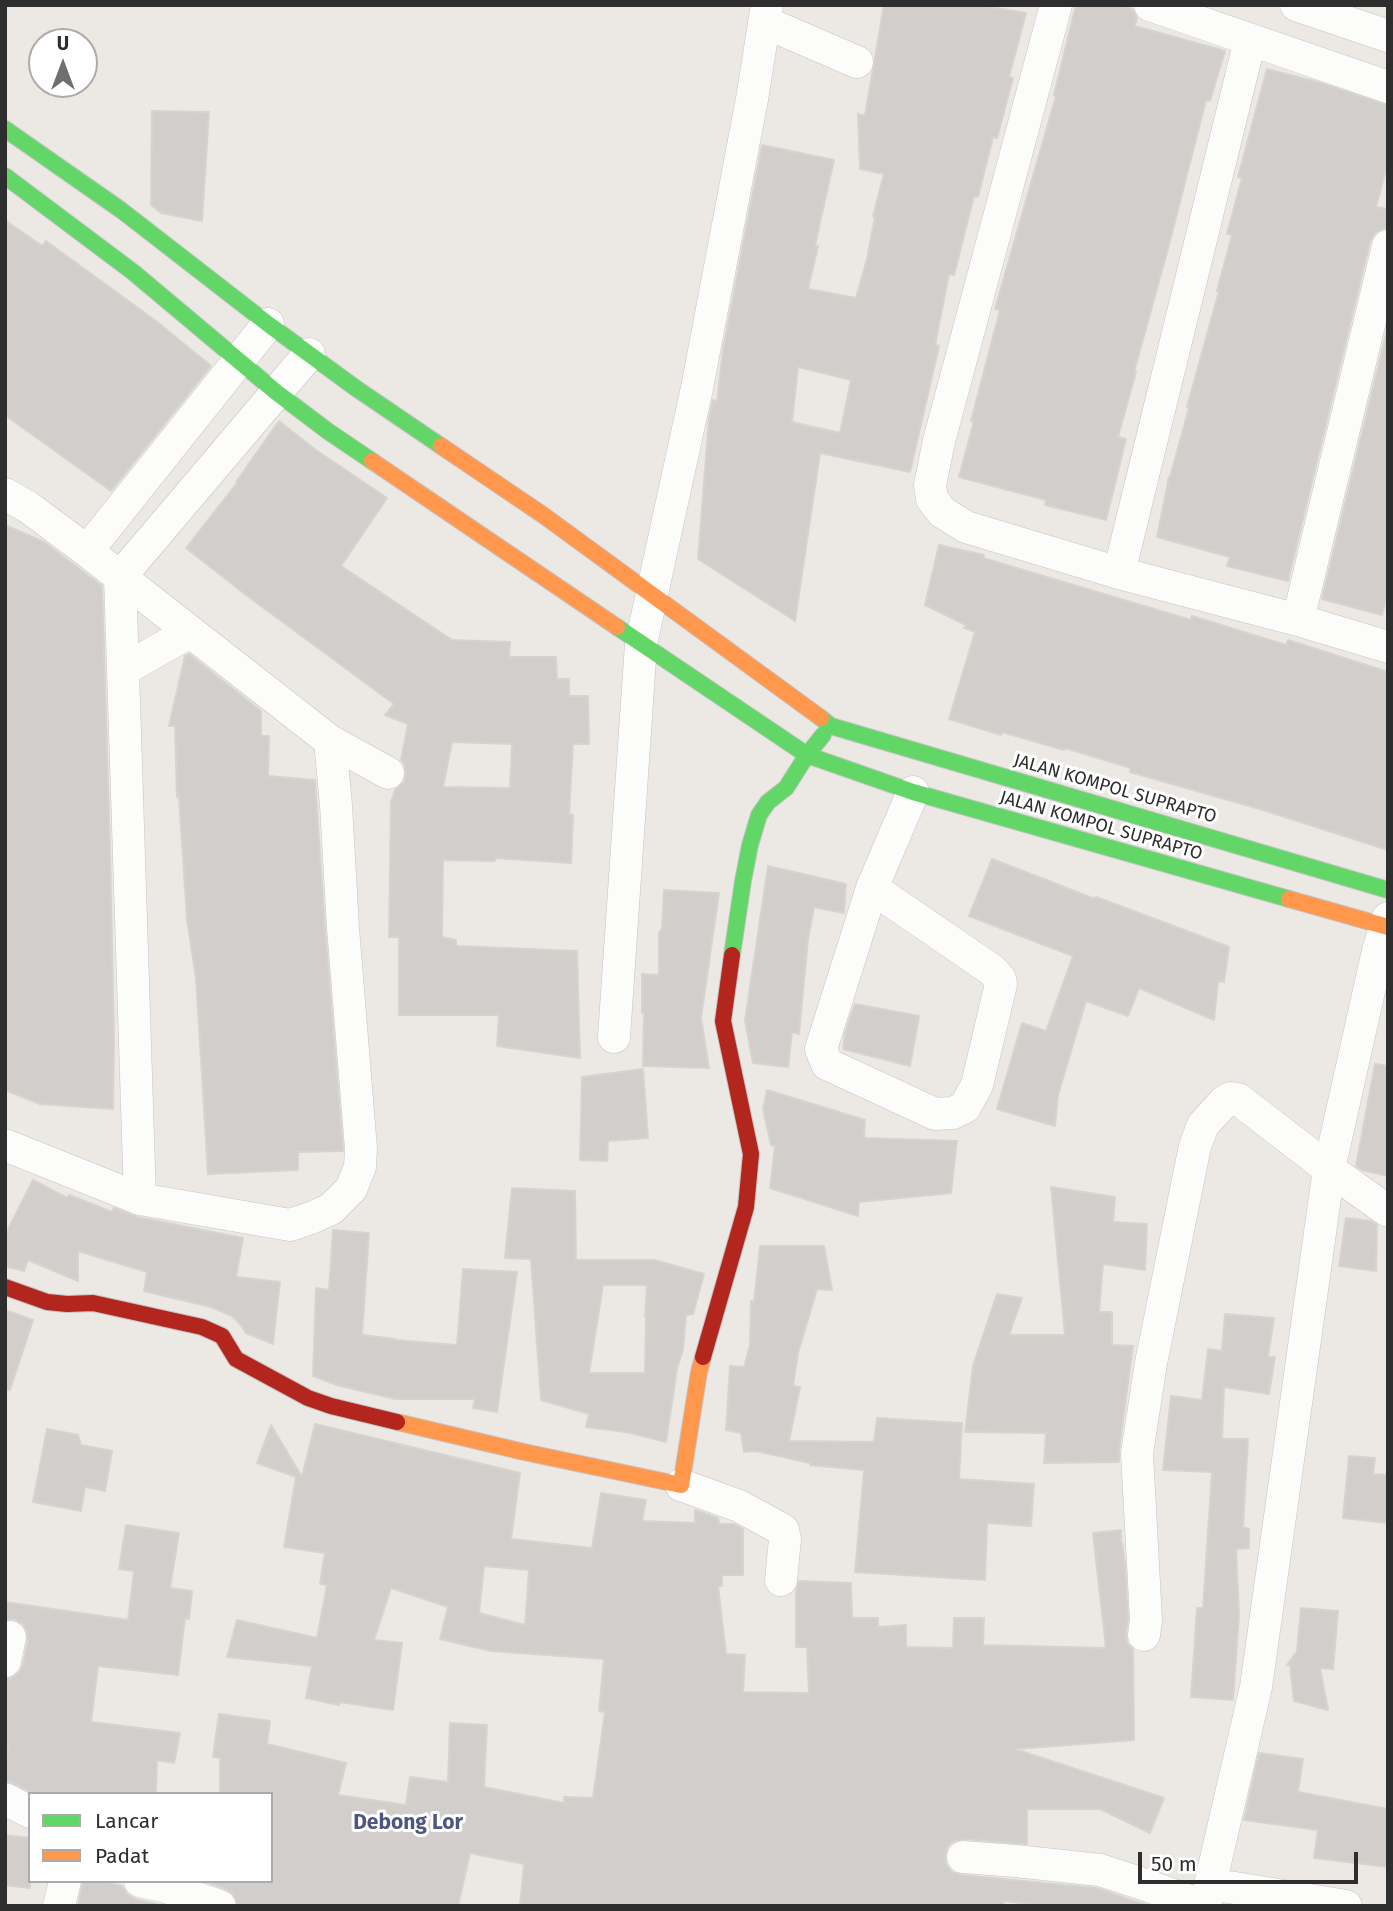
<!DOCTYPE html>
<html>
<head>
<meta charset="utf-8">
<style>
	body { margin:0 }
	#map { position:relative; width:1393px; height:1911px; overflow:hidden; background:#ece8e4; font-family:"Fira Sans",sans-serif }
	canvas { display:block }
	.frame { position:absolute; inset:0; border:7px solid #2e2e2e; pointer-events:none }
	.legend { position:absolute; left:28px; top:1792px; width:245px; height:91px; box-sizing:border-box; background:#fff; border:2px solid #ababab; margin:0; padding:9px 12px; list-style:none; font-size:21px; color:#2e2e2e }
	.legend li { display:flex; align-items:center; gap:14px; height:35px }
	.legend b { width:35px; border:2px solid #ababab }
	.north { position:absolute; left:28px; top:28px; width:70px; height:70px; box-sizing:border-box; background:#fff; border:2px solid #ababab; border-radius:50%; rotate:0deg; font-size:19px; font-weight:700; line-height:28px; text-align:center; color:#2e2e2e }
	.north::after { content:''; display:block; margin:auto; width:24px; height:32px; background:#706f6e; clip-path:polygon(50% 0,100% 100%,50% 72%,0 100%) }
	.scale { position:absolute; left:1138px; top:1852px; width:220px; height:32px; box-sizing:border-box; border:4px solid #2e2e2e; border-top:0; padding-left:9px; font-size:21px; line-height:24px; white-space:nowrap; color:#2e2e2e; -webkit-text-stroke:5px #fff; paint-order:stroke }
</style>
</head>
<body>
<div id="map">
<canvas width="1393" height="1911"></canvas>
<div class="frame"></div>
<ul class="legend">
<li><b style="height:9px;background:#63d668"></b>Lancar</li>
<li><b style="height:9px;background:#ff974d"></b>Padat</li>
</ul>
<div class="north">U</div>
<div class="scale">50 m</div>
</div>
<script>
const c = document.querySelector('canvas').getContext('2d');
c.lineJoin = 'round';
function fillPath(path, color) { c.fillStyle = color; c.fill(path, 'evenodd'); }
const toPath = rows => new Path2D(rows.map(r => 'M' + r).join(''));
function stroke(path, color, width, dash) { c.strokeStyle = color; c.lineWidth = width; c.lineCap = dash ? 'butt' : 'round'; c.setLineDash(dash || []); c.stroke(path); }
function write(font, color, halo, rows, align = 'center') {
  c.font = font + ' "Fira Sans",sans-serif'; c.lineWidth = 6; c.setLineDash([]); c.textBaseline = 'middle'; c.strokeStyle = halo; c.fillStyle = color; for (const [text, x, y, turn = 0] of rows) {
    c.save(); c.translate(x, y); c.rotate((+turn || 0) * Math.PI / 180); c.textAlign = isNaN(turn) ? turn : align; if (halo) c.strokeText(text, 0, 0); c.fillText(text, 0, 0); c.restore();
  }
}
const building = toPath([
	[884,5,978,5,1026,13,1009,77,1013,78,997,138,993,137,978,197,974,196,954,275,949,274,935,345,939,346,910,472,820,453,795,621,698,559,709,419,713,400,717,402,723,350,762,145,834,160,815,245,818,246,808,289,856,298,867,259,875,217,873,216,884,174,860,169,858,114,865,116,884,5],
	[798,367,851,380,840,433,792,422,798,367],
	[1076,5,1118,5,1132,9,1137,18,1135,26,1225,51,1210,101,1206,100,1169,245,1134,372,1136,372,1118,437,1126,439,1106,520,1045,505,1046,500,959,477,974,421,971,421,1000,310,995,309,1056,96,1054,95,1076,5],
	[1267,69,1321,83,1388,105,1388,162,1376,207,1388,209,1388,228,1382,229,1375,233,1370,242,1288,581,1227,566,1230,557,1157,537,1169,477,1170,477,1189,408,1187,407,1219,291,1217,291,1232,235,1227,234,1242,178,1238,177,1267,69],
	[152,111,209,112,202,221,161,213,151,205,152,111],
	[5,220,42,246,46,241,156,321,211,366,111,491,5,415,5,220],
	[1388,326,1388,592,1382,615,1322,599,1388,326],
	[279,421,316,450,387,498,341,566,452,640,510,642,509,657,556,657,557,679,569,679,569,696,588,696,589,744,573,744,569,814,573,815,571,863,495,858,495,861,443,860,442,937,456,940,456,946,577,951,580,1058,497,1046,499,1015,399,1015,399,937,389,937,391,802,395,790,404,782,406,773,404,764,401,760,408,724,385,715,394,704,246,595,186,548,237,483,236,482,279,421],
	[452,742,512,744,510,788,443,787,452,742],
	[5,525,44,542,102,586,110,850,114,1040,113,1109,40,1104,5,1090,5,525],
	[939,545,984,555,983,558,1191,620,1192,616,1286,645,1288,640,1388,672,1388,850,1263,810,1130,772,1131,768,1065,748,1064,750,1002,732,1001,735,949,719,975,632,964,628,966,625,925,605,939,545],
	[189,654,261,711,261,736,269,736,268,776,315,780,325,929,343,1149,343,1151,298,1152,298,1170,208,1174,196,978,187,919,179,797,177,797,175,726,169,726,185,656,189,654],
	[992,859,1095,899,1096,897,1163,922,1229,947,1224,982,1218,981,1214,1020,1139,988,1128,1016,1086,1001,1058,1095,1055,1126,997,1109,1022,1023,1046,1031,1073,956,969,916,992,859],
	[768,866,846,884,844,913,814,907,808,939,799,1034,792,1032,788,1067,753,1063,745,1021,768,866],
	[664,890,719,893,701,1018,709,1068,643,1066,644,1013,642,1013,642,974,659,975,659,933,662,928,664,890],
	[855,1004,919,1016,910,1066,843,1049,845,1033,855,1004],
	[1375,1064,1388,1066,1388,1176,1362,1170,1356,1166,1375,1064],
	[643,1069,648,1138,608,1141,607,1161,580,1160,582,1077,643,1069],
	[767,1090,865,1120,864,1138,957,1141,951,1193,859,1202,858,1216,770,1188,775,1146,771,1145,763,1109,767,1090],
	[33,1180,67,1198,69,1195,112,1212,114,1208,137,1217,243,1238,236,1277,280,1282,273,1344,246,1333,240,1324,232,1316,211,1307,144,1291,147,1272,78,1251,78,1281,28,1260,24,1271,5,1266,5,1235,33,1180],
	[1051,1187,1115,1197,1113,1222,1147,1224,1145,1270,1103,1264,1099,1312,1112,1312,1112,1345,1133,1346,1119,1450,1119,1462,1044,1463,1046,1433,965,1432,973,1366,997,1294,1022,1298,1009,1335,1065,1335,1051,1187],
	[512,1188,575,1191,576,1260,654,1260,704,1274,693,1314,686,1315,683,1349,677,1369,666,1442,626,1432,586,1427,589,1414,541,1400,531,1259,505,1258,512,1188],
	[603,1285,647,1285,645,1317,646,1317,645,1373,589,1373,603,1285],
	[1346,1218,1371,1221,1377,1225,1376,1271,1339,1266,1346,1218],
	[333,1230,369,1233,362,1335,395,1339,395,1340,457,1345,463,1269,517,1272,497,1412,473,1408,475,1399,395,1399,337,1385,313,1376,316,1288,329,1290,333,1230],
	[760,1246,824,1246,832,1290,817,1289,798,1353,793,1386,800,1387,789,1441,874,1442,877,1418,962,1423,959,1479,1034,1484,1031,1526,987,1523,985,1580,855,1572,864,1470,810,1465,810,1463,756,1451,744,1452,741,1433,726,1430,730,1366,744,1367,750,1345,751,1301,754,1302,760,1246],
	[5,1310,33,1320,10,1390,5,1389,5,1310],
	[1225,1314,1274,1318,1268,1357,1275,1357,1269,1394,1224,1387,1222,1439,1248,1439,1243,1527,1249,1529,1249,1548,1236,1549,1239,1615,1233,1700,1191,1697,1197,1608,1203,1608,1212,1472,1163,1470,1171,1396,1202,1400,1208,1349,1222,1351,1225,1314],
	[315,1424,520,1473,511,1539,592,1548,601,1493,646,1500,642,1521,695,1523,695,1510,718,1518,719,1524,734,1524,743,1529,743,1575,722,1575,722,1586,718,1586,726,1654,745,1655,743,1692,809,1693,807,1647,796,1647,796,1591,799,1581,851,1583,852,1618,878,1618,878,1627,906,1625,906,1647,953,1648,954,1618,984,1618,983,1645,1106,1648,1093,1533,1121,1530,1121,1542,1122,1543,1125,1563,1128,1619,1126,1633,1127,1643,1133,1649,1134,1740,1015,1749,1164,1798,1150,1833,1100,1809,1027,1809,1027,1844,964,1839,954,1841,948,1846,945,1856,946,1864,952,1872,961,1875,1096,1888,1149,1906,1043,1906,1004,1901,1004,1906,520,1906,524,1864,470,1853,458,1906,238,1906,233,1894,226,1889,205,1881,271,1881,271,1794,220,1794,220,1758,213,1757,219,1714,270,1721,267,1744,346,1763,338,1795,406,1805,410,1777,448,1782,450,1723,487,1725,484,1787,564,1803,564,1797,593,1798,605,1712,599,1711,604,1659,491,1651,440,1639,448,1607,391,1588,374,1640,402,1643,393,1710,340,1702,339,1705,306,1698,312,1666,227,1657,237,1620,317,1638,327,1585,320,1584,325,1553,284,1547,296,1477,257,1463,271,1425,302,1477,315,1424],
	[484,1566,529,1570,525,1625,479,1613,484,1566],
	[47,1429,78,1435,81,1445,112,1451,105,1491,85,1487,81,1511,33,1502,47,1429],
	[1349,1456,1375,1458,1373,1474,1388,1475,1388,1523,1343,1518,1349,1456],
	[126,1525,179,1533,170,1588,192,1591,189,1619,185,1618,178,1675,98,1666,91,1722,180,1733,174,1763,157,1760,156,1794,49,1794,31,1792,13,1783,5,1781,8,1744,5,1743,5,1679,11,1678,19,1673,23,1665,28,1640,27,1631,23,1624,14,1619,5,1619,5,1602,128,1620,134,1571,119,1569,126,1525],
	[1301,1608,1338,1611,1333,1669,1320,1668,1328,1710,1294,1701,1290,1665,1287,1665,1297,1651,1301,1608],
	[1259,1753,1303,1759,1298,1792,1388,1809,1388,1867,1314,1858,1318,1830,1244,1820,1259,1753],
	[5,1835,30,1838,30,1888,5,1885,5,1835],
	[83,1881,101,1881,122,1886,127,1894,135,1899,164,1906,78,1906,83,1881]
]);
fillPath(building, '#d1cecb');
stroke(building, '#d7d4d0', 2);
const street = toPath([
	[1056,5,939,441,930,485,932,499,942,512,966,527,1119,573,1298,620,1388,647],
	[1150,5,1388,87],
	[1296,5,1388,36],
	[764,22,857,62],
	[5,494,28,507,87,551,330,741,336,805,343,928,361,1149,360,1167,351,1189,331,1209,311,1218,290,1225,140,1199,5,1145],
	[87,551,268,324],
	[1119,573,1250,40],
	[1298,620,1388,246],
	[123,670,190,632],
	[330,741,388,773],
	[872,888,992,970,1000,979,1001,984,977,1085,965,1107,953,1113,935,1114,827,1064,821,1049,872,888,913,792],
	[614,1037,641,644,697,388,752,99,767,5],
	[140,1199,120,577,309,354],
	[681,1485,739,1506,783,1530,785,1539,781,1580],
	[1144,1635,1146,1620,1137,1453,1151,1363,1195,1146,1203,1125,1224,1102,1231,1098,1238,1099,1329,1169,1388,1211],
	[5,1661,10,1637],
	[5,1799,30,1812],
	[963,1857,1016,1861,1100,1870,1146,1885,1203,1906],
	[140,1881,163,1886,220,1906],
	[1210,1884,1346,1906],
	[59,1906,65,1881],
	[1205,1906,1256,1687,1329,1169,1378,951,1388,918]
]);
const fast = toPath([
	[5,129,121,210,268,324,357,389,441,446],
	[5,176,133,272,276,392,329,432,372,461],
	[617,627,807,755,913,792,1289,899],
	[821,718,831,726,1388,890],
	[732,955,743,881,750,845,759,815,768,802,786,788,807,755,823,735]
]);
const slow = toPath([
	[441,446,543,515,821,718],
	[372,461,617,627],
	[1289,899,1388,927],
	[397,1422,524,1452,681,1485,699,1372,703,1357]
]);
const jam = toPath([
	[5,1287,47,1302,67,1304,93,1303,202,1327,222,1336,236,1359,308,1398,331,1406,397,1422],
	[703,1357,746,1207,751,1154,723,1021,732,955]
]);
stroke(street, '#c5c4c5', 33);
stroke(fast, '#c5c4c5', 18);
stroke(slow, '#c5c4c5', 18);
stroke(jam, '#c5c4c5', 18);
stroke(street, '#fcfcfb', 32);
stroke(fast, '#63d668', 16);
stroke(slow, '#ff974d', 16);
stroke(jam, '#b3261e', 16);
write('18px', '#2e2e2e', '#fff', [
	["JALAN KOMPOL SUPRAPTO",1115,789,16],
	["JALAN KOMPOL SUPRAPTO",1101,826,16]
]);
write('bold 21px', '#4d5680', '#fff', [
	["Debong Lor",408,1823]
]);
</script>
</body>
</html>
